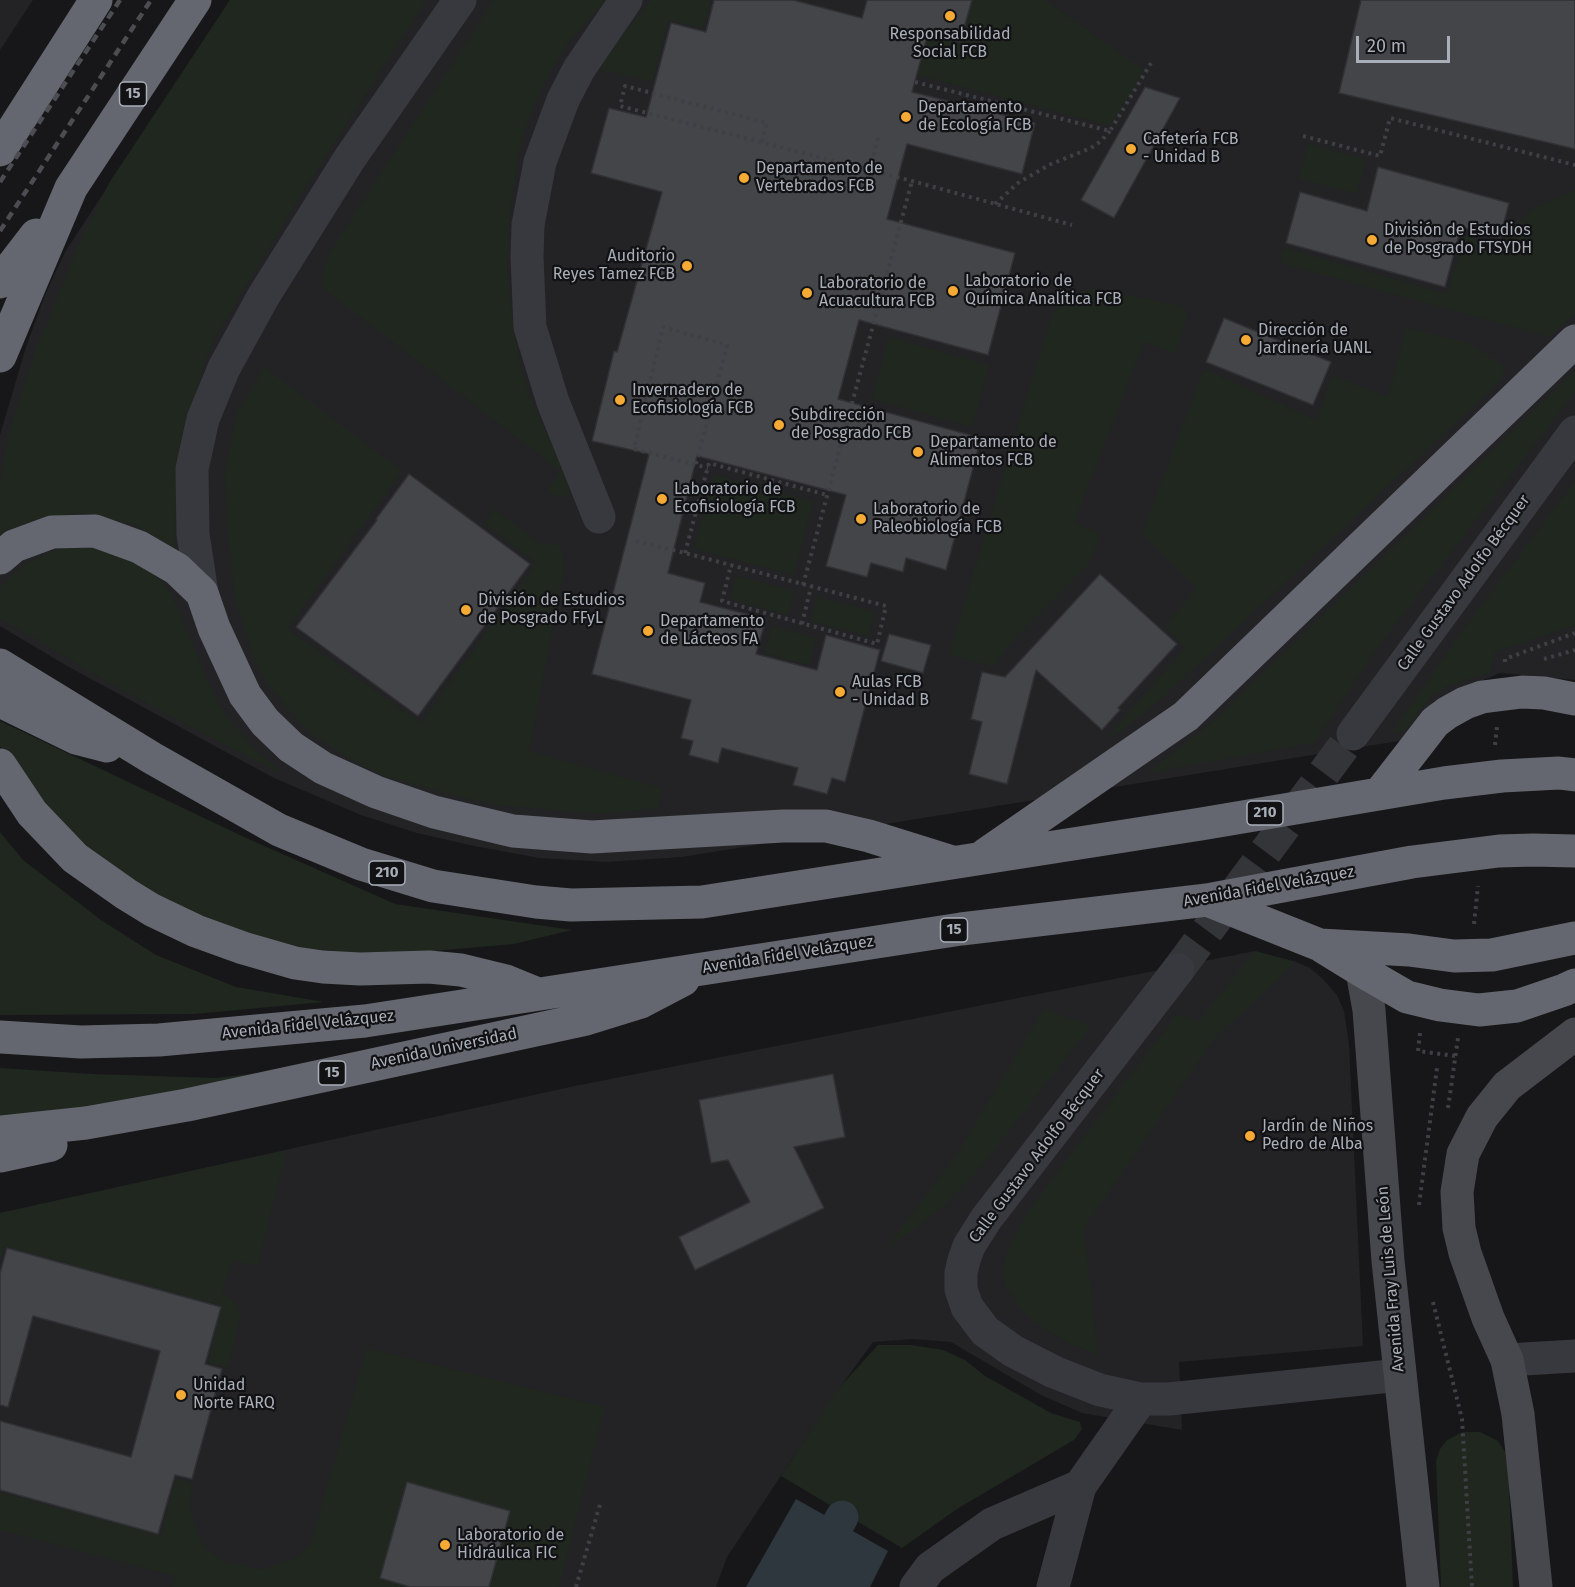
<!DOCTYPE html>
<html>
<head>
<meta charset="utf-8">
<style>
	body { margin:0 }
	#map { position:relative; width:1575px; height:1587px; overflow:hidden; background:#171719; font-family:"Fira Sans",sans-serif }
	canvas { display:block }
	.scale { position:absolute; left:1356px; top:36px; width:94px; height:27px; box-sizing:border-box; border:3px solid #a9afb9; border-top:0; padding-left:8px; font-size:18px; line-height:21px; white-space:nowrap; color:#a9afb9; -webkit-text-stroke:4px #121214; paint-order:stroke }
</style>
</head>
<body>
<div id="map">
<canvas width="1575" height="1587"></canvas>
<div class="scale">20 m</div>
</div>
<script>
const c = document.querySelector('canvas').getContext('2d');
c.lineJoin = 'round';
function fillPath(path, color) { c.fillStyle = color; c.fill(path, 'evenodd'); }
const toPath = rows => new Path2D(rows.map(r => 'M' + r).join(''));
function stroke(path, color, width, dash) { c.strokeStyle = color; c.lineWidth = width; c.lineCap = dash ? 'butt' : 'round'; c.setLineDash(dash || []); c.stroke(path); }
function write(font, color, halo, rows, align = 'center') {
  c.font = font + ' "Fira Sans",sans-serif'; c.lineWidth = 4.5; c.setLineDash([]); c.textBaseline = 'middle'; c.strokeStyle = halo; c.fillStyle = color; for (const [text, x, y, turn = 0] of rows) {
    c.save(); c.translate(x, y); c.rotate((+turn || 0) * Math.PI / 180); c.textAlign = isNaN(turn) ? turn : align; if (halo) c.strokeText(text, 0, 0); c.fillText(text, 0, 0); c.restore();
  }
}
fillPath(toPath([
	[0,0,33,0,0,50],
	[230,0,1575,0,1575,680,1500,673,1434,701,1405,740,682,857,606,862,539,858,474,846,417,833,361,815,274,778,67,666,0,626,0,435,26,347,45,295,65,252],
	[1255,951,1296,962,1310,968,1322,978,1337,995,1344,1011,1349,1044,1363,1346,1179,1362,1182,1430,1082,1413,1041,1395,951,1342,913,1339,873,1342,838,1390,727,1557,716,1587,0,1587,0,1213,570,1087]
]), '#232326');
fillPath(toPath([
	[230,0,426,0,304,190,215,337,204,364,182,445,176,498,175,548,135,525,80,513,47,518,0,536,0,483,8,437,35,352,81,239,109,183],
	[494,0,606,0,571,39,550,71,535,103,523,134,515,174,510,213,507,270,514,330,521,368,529,394,540,420,567,474,569,494,564,497,553,495,547,490,561,471,325,290,321,281,328,255],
	[651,0,711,0,703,28,668,20,653,82,596,68],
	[937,0,1045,0,1144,70,1111,126,917,75],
	[1308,144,1365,159,1357,194,1299,179],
	[1575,190,1575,313,1550,337,1280,263,1284,248,1447,294,1465,235,1499,245,1507,233,1535,207],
	[1100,289,1185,307,1187,313,1176,354,1144,342,1074,523,1101,534,1089,564,1005,649,994,667,949,654,1049,324,1056,310,1075,294,1086,290],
	[1406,328,1469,343,1493,359,1505,369,1501,380,1160,700,1120,732,1108,736,1185,648,1165,625,1197,588,1142,533,1204,369,1316,420,1333,376,1388,397],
	[889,337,989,365,972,427,872,399],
	[265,367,402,471,287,629,421,723,536,563,484,523,495,509,538,543,561,545,564,570,529,751,662,788,658,808,600,814,505,806,465,798,387,777,349,758,313,735,296,718,267,682,255,661,235,599,228,534,224,476,237,413],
	[1575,371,1575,392,1380,644,1314,743,1147,773,1214,721],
	[714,475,813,501,794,575,694,549],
	[1575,481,1575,625,1495,652,1489,673,1449,685,1432,695,1405,731,1391,734,1466,626],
	[83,544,104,548,153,572,172,595,208,682,224,713,256,751,286,775,250,758,120,689,0,618,0,587,12,575,28,563,58,549],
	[737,576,795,591,788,615,731,600],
	[818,597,875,612,868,636,811,621],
	[772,626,816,638,809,665,764,653],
	[0,721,242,836,395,904,572,930,514,944,433,951,358,953,255,944,131,889,35,804,0,746],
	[0,832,23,860,101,920,156,955,236,987,324,1002,194,1014,0,1015],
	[1255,951,1296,962,1213,1040,1084,1228,1098,1355,1070,1344,1042,1327,1022,1310,1007,1289,1003,1272,1010,1244,1029,1210,1177,1014,1199,1021],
	[1044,1009,1091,1026,975,1174,946,1204,921,1225,885,1249,956,1156],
	[374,1059,0,1126,0,1068,93,1074,216,1078],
	[287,1150,258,1264,247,1264,232,1261,222,1294,232,1299,241,1314,228,1367,208,1363,222,1306,5,1246,0,1263,0,1213],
	[878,1345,911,1345,943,1350,965,1360,985,1376,1051,1413,1080,1422,1082,1429,1074,1440,957,1509,902,1548,781,1476,837,1390],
	[367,1348,605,1407,559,1587,173,1587,175,1576,0,1530,0,1492,161,1536,176,1478,192,1483,190,1508,194,1525,199,1537,205,1547,215,1555,226,1562,257,1569,267,1568,294,1558,310,1546],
	[1463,1432,1480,1432,1498,1441,1508,1456,1513,1587,1441,1587,1436,1461,1440,1449,1447,1440]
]), '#1f271f');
fillPath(toPath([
	[796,1499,888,1551,870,1587,746,1587]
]), '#2d373d');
stroke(toPath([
	[803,1587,842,1517]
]), '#2d373d', 33);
const building = toPath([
	[714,0,793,0,862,18,867,0,972,0,960,42,928,33,912,92,1035,123,1022,174,907,144,887,219,1015,253,988,355,859,320,838,399,981,438,946,570,906,558,903,572,871,563,867,577,826,566,846,495,697,456,668,573,705,583,700,602,766,619,756,654,817,670,826,635,880,650,845,782,832,778,827,794,793,785,798,768,722,748,718,763,689,755,693,741,681,738,691,700,592,674,649,454,592,441,614,351,617,352,662,192,591,173,609,108,646,117,671,23,706,32,714,0],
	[1361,0,1575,0,1575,149,1339,93,1361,0],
	[1145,87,1180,98,1114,218,1081,200,1145,87],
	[1378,167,1509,203,1500,238,1461,227,1445,287,1286,243,1300,192,1367,211,1378,167],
	[1224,318,1331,362,1313,405,1206,362,1224,318],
	[409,474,530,564,418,716,296,627,377,520,376,519,409,474],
	[1100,574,1177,644,1118,708,1120,710,1102,730,1036,670,1007,784,969,774,982,722,971,719,982,672,1005,677,1100,574],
	[889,634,931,645,923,673,881,661,889,634],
	[833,1074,845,1137,794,1147,824,1208,695,1270,679,1237,750,1202,728,1160,711,1163,699,1100,833,1074],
	[7,1248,221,1307,205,1364,222,1369,192,1479,175,1475,158,1534,0,1490,0,1421,131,1457,160,1351,33,1316,8,1407,0,1405,0,1273,7,1248],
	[407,1482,510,1511,489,1587,410,1587,380,1578,407,1482]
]);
fillPath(building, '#434549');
stroke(building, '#313135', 1.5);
stroke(toPath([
	[1178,970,1353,734]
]), '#343539', 33, [33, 16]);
stroke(toPath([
	[915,82,1110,131,1151,63],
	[1303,136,1380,156,1390,118,1575,165],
	[762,142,767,123,625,86,620,106,912,181,1072,225],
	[870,170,878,137],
	[995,204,1018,183,1051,164,1091,148,1101,141,1110,131],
	[696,464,727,345,663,327,634,449,708,468],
	[636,541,685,553,886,606,877,644,722,601,731,565],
	[685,553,709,463,827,495],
	[803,585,912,181],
	[802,624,811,587],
	[1544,659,1575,650],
	[1505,662,1505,659,1575,633],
	[1495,745,1497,726],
	[1474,924,1478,886],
	[1420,1033,1418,1051,1455,1056],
	[1448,1108,1458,1038],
	[1419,1205,1437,1068],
	[1433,1302,1462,1419,1472,1587],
	[576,1587,601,1501]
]), '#3e4045', 4, [3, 4.5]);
stroke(toPath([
	[599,517,553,402,530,327,527,257,528,225,540,162,563,100,579,69,626,0],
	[202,593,193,534,192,469,203,419,224,368,263,297,350,158,460,0],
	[1353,734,1575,432],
	[1178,970,986,1219,969,1246,964,1260,961,1273,961,1289,967,1307,985,1331,1013,1351,1054,1372,1100,1390,1141,1399,1169,1399,1400,1375],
	[1507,1360,1575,1356],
	[916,1587,930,1568,992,1524,1080,1486],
	[1053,1587,1080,1486,1141,1399]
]), '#38393e', 33);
stroke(toPath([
	[1362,971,1369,1010,1388,1261,1423,1587],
	[1536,1587,1518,1414,1507,1360,1488,1318,1465,1253,1459,1228,1457,1192,1463,1154,1482,1117,1507,1086,1575,1034]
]), '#46484e', 33);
stroke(toPath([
	[0,150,96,0],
	[0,282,36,235],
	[0,356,71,188,195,0],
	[0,558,14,546,52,532,95,531,139,547,177,569,202,593,214,628,245,695,265,722,291,747,323,768,376,792,434,812,513,831,592,837,783,826,826,826,869,836,949,861],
	[0,665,152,758,279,830,361,864,433,886,536,902,571,905,702,902,1201,824,1444,783,1502,776,1559,773,1575,775],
	[0,701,76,738,107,746],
	[0,765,32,813,75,858,126,894,152,910,196,931,243,948,295,963,323,967,360,969,429,967,461,970,506,981,533,992],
	[1380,793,1435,722,1447,713,1465,703,1482,697,1522,692,1544,693,1575,699],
	[986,854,1186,716,1575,341],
	[1207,900,1320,945,1409,950,1454,956,1492,955,1575,938],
	[1323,947,1362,971,1407,997,1440,1005,1479,1010,1517,1006,1564,990,1575,985],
	[0,1037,81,1042,159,1040,365,1021,961,929,1207,900,1412,862,1499,851,1533,850,1575,851],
	[0,1132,86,1123,187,1105,586,1019,641,1002,683,980],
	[0,1156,51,1145]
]), '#64676f', 33);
stroke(toPath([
	[0,182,120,0],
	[0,231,151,0]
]), '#4b4d53', 4.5, [8, 6]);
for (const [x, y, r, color] of [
	[950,16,6,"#f4aa34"],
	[906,117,6,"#f4aa34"],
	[1131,149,6,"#f4aa34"],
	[744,178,6,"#f4aa34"],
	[1372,240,6,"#f4aa34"],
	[687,266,6,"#f4aa34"],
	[953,291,6,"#f4aa34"],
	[807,293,6,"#f4aa34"],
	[1246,340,6,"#f4aa34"],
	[620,400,6,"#f4aa34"],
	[779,425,6,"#f4aa34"],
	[918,452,6,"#f4aa34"],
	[662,499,6,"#f4aa34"],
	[861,519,6,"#f4aa34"],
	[466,610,6,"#f4aa34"],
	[648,631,6,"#f4aa34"],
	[840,692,6,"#f4aa34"],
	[1250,1136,6,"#f4aa34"],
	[181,1395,6,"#f4aa34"],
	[445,1545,6,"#f4aa34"]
]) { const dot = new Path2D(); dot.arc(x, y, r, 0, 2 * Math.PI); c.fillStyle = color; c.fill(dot); stroke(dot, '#121214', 2); }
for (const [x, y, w] of [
	[133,94,27],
	[1265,813,36],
	[387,873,36],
	[954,930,27],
	[332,1073,27]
]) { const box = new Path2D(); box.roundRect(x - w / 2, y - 12, w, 24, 4.5); c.fillStyle = '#121214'; c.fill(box); stroke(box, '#a9afb9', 1.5); }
write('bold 15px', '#a9afb9', null, [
	["15",133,94],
	["210",1265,813],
	["210",387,873],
	["15",954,930],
	["15",332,1073]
]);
write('16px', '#a9afb9', '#121214', [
	["Responsabilidad",950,35,"center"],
	["Social FCB",950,53,"center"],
	["Departamento",918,108],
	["de Ecología FCB",918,126],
	["Cafetería FCB",1143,140],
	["- Unidad B",1143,158],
	["Departamento de",756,169],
	["Vertebrados FCB",756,187],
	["División de Estudios",1384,231],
	["de Posgrado FTSYDH",1384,249],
	["Auditorio",675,257,"right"],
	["Reyes Tamez FCB",675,275,"right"],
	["Laboratorio de",965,282],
	["Química Analítica FCB",965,300],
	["Laboratorio de",819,284],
	["Acuacultura FCB",819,302],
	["Dirección de",1258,331],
	["Jardinería UANL",1258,349],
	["Invernadero de",632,391],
	["Ecofisiología FCB",632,409],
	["Subdirección",791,416],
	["de Posgrado FCB",791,434],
	["Departamento de",930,443],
	["Alimentos FCB",930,461],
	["Laboratorio de",674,490],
	["Ecofisiología FCB",674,508],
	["Laboratorio de",873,510],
	["Paleobiología FCB",873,528],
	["División de Estudios",478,601],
	["de Posgrado FFyL",478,619],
	["Departamento",660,622],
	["de Lácteos FA",660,640],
	["Aulas FCB",852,683],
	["- Unidad B",852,701],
	["Jardín de Niños",1262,1127],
	["Pedro de Alba",1262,1145],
	["Unidad",193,1386],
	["Norte FARQ",193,1404],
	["Laboratorio de",457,1536],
	["Hidráulica FIC",457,1554]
], 'left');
write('16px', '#a9afb9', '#121214', [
	["Calle Gustavo Adolfo Bécquer",1464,583,-54],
	["Avenida Fidel Velázquez",1269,887,-10],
	["Avenida Fidel Velázquez",788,955,-9],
	["Avenida Fidel Velázquez",308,1025,-6],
	["Avenida Universidad",444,1049,-12],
	["Calle Gustavo Adolfo Bécquer",1037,1156,-53],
	["Avenida Fray Luis de León",1391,1279,-95]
]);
</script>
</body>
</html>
